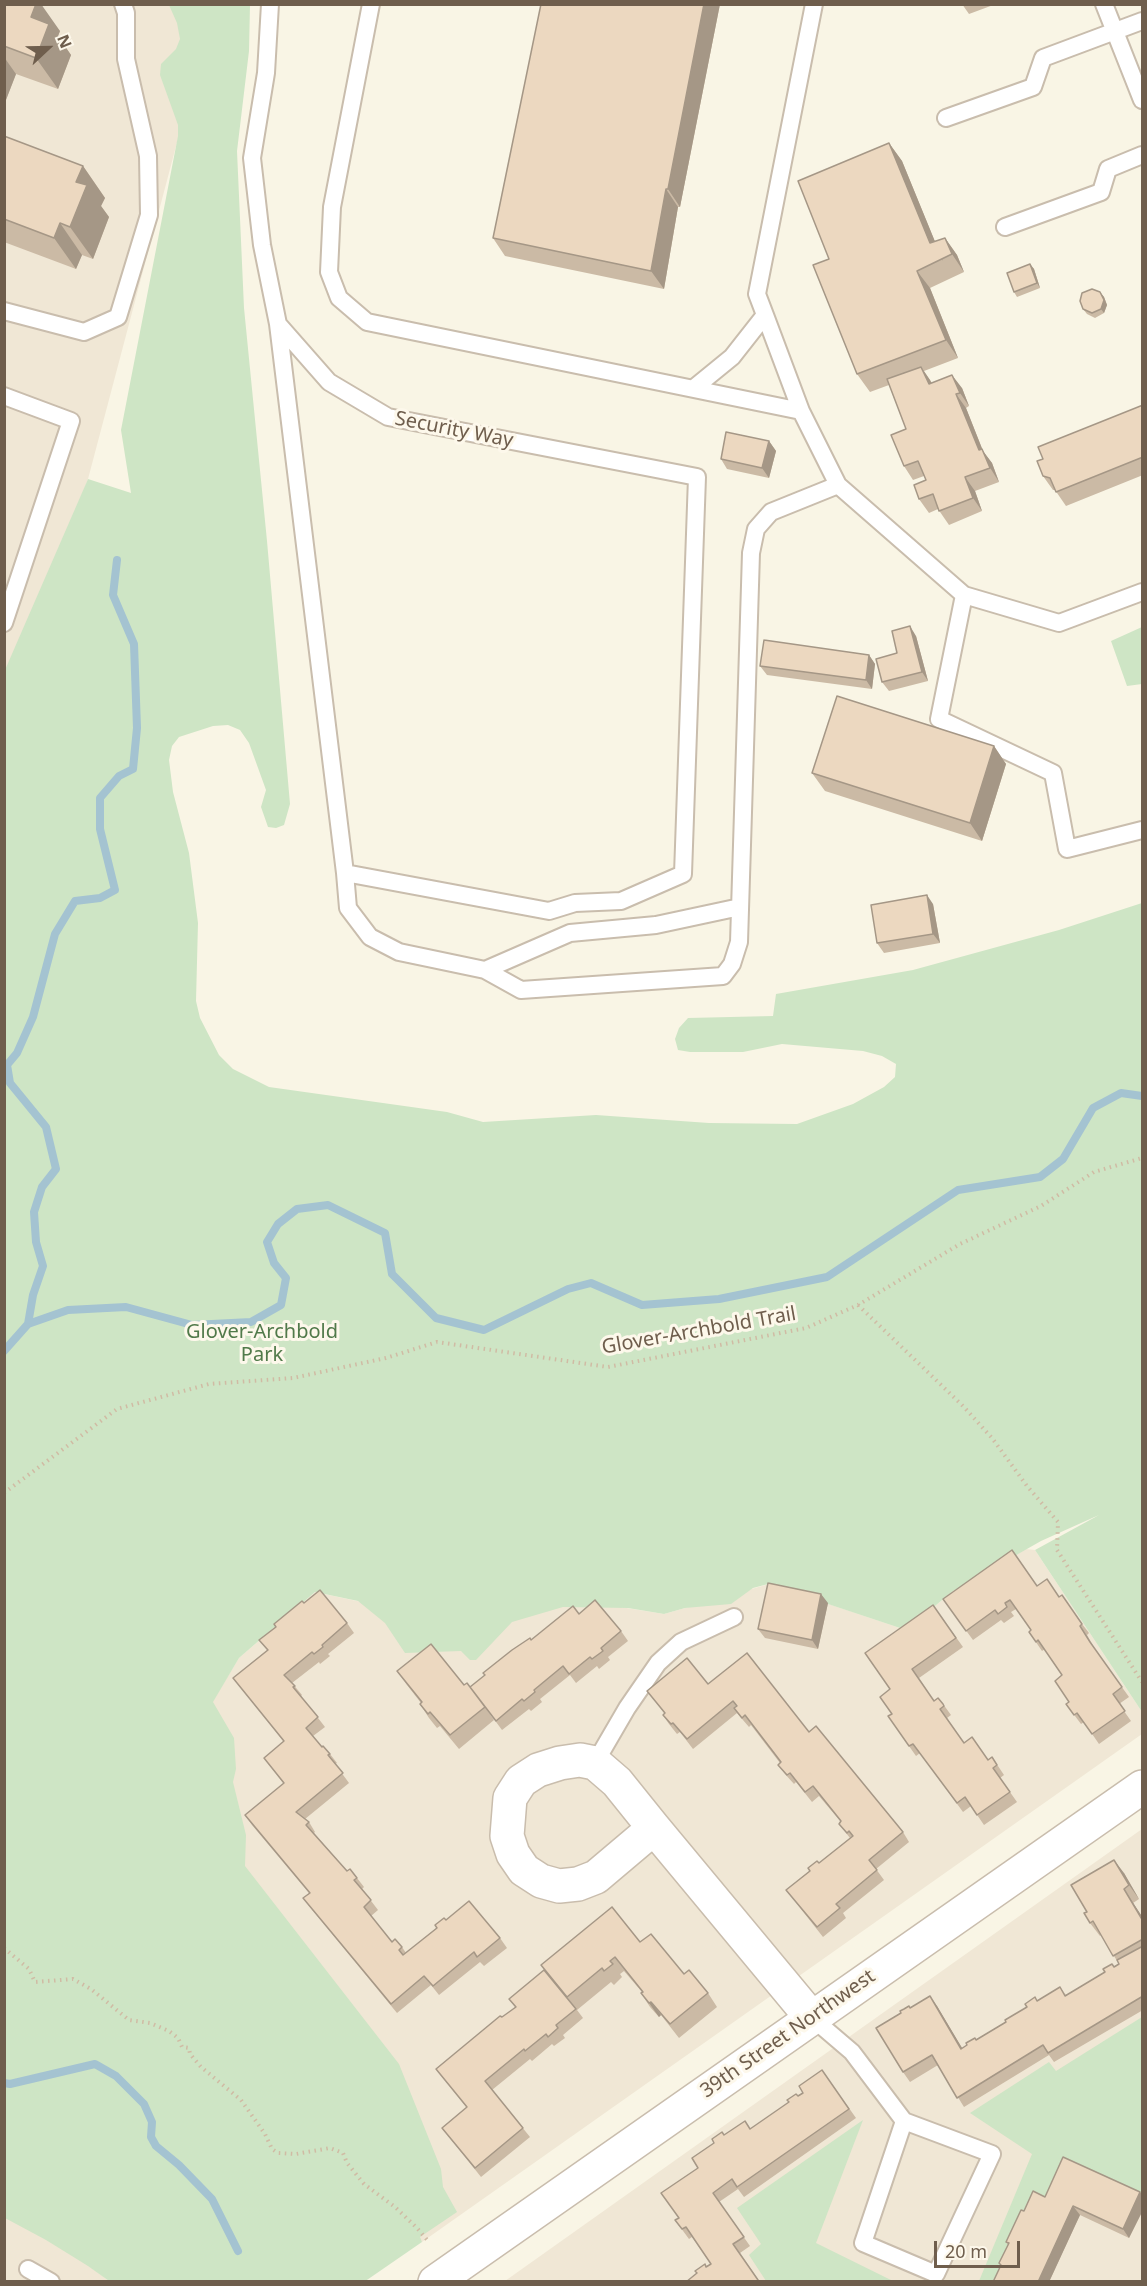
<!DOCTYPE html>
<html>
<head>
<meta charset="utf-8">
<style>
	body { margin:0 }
	#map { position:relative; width:1147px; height:2286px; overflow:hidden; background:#f9f5e5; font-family:"Noto Sans",sans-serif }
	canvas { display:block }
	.frame { position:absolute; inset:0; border:6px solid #6f5e4d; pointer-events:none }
	.north { position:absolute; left:18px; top:18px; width:60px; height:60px; -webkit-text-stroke:4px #fdf8eb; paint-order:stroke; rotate:68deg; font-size:16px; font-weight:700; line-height:24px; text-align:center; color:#6f5e4d }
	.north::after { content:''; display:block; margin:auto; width:21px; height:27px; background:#6f5e4d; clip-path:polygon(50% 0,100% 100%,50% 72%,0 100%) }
	.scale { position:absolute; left:934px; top:2241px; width:86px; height:27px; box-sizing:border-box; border:3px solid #6f5e4d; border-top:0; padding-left:8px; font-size:18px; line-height:21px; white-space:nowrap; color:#6f5e4d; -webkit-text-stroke:4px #fdf8eb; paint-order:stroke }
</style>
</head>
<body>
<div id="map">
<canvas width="1147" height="2286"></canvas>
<div class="frame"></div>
<div class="north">N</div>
<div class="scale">20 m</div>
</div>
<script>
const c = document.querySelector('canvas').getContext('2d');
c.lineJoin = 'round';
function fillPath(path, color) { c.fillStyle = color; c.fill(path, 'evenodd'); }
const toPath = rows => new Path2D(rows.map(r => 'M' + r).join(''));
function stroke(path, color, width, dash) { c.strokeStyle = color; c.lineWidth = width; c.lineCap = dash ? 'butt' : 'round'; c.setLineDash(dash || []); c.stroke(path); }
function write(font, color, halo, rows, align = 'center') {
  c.font = font + ' "Noto Sans",sans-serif'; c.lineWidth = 6; c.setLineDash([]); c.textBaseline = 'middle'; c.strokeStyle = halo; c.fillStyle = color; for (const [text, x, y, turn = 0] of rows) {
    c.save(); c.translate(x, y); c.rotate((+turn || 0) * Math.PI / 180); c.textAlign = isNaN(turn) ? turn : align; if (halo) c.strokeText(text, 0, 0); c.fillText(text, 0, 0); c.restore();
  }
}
fillPath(toPath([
	[5,5,183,5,202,48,88,479,5,702],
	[1025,1549,1035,1550,1142,1712,1142,1734,422,2242,325,2095,243,1904,212,1702,239,1658,315,1592,394,1609,577,1600,664,1614,769,1584,906,1630,953,1591],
	[1142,1829,1142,2281,505,2281],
	[5,2202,109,2281,5,2281]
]), '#f0e7d5');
fillPath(toPath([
	[169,5,250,5,249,51,237,151,244,308,267,541,290,804,284,825,276,828,268,827,261,807,266,790,249,743,240,730,228,725,213,726,179,737,172,746,169,760,173,792,189,853,198,923,196,1001,200,1018,219,1055,233,1069,269,1087,447,1112,483,1122,596,1115,709,1123,797,1124,853,1104,884,1087,895,1077,896,1064,882,1056,863,1051,782,1044,743,1052,690,1052,678,1050,675,1039,679,1028,688,1018,773,1016,776,994,913,970,1059,930,1142,903,1142,1712,1035,1550,1099,1515,1041,1541,953,1591,906,1630,768,1584,753,1588,731,1604,685,1608,664,1614,628,1608,563,1607,512,1622,476,1660,470,1660,461,1651,405,1653,385,1623,358,1601,315,1592,239,1658,213,1702,234,1738,236,1769,233,1782,246,1835,245,1866,399,2064,441,2169,443,2187,457,2212,420,2237,422,2242,364,2282,109,2281,88,2266,46,2240,5,2218,5,670,88,479,131,493,121,430,178,136,178,125,160,75,161,64,176,49,180,39,177,23],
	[1142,627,1142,684,1127,686,1111,641],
	[1142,2017,1142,2196,1064,2162,1048,2200,998,2281,979,2281,1032,2154,970,2113,1049,2062,1056,2071],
	[863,2120,816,2243,893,2281,766,2281,749,2255,761,2244,737,2208]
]), '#cee5c5');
stroke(toPath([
	[28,1324,33,1295,43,1266,36,1242,34,1212,42,1187,56,1169,46,1127,10,1083,7,1065,17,1053,33,1017,55,934,75,901,100,898,115,890,100,829,100,798,119,776,133,769,137,728,134,644,113,595,117,560],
	[4,1351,28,1324,68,1310,126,1307,192,1325,251,1322,281,1305,286,1278,274,1263,267,1242,278,1224,297,1209,328,1205,385,1233,392,1274,436,1318,484,1330,568,1289,591,1283,642,1305,719,1299,827,1277,958,1190,1040,1177,1063,1159,1093,1108,1121,1093,1142,1096],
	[4,2083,10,2084,95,2064,116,2076,144,2104,152,2122,151,2137,156,2146,179,2165,212,2199,238,2251]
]), '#a4c3d1', 8);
const service = toPath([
	[270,4,266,73,252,158,262,245,278,324,329,382,388,417,697,477,683,874,621,901,575,903,549,911,345,873,278,324],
	[371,4,332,207,329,272,339,298,367,322,801,411],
	[1104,4,1142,100],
	[946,118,1033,87,1043,58,1142,21],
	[1005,227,1101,192,1108,169,1142,155],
	[4,311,84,332,118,317,149,215,148,156,126,59,126,13,123,4],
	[765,315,801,411,838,485,964,595,1059,623,1142,592],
	[694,388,732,357,765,315,757,294,814,4],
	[4,396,71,421,4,623],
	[964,595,939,719,1053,773,1067,849,1142,830],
	[345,873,348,908,370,937,399,952,485,970,521,990,723,976,732,964,739,942,751,553,756,529,771,512,838,485],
	[485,970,570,933,656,925,740,907],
	[595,1763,627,1708,658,1663,681,1642,734,1617],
	[811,2017,852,2052,904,2121,863,2243,936,2274,992,2154,904,2121],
	[28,2269,51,2282]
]);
const minor = toPath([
	[654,1828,617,1782,595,1763,580,1760,560,1763,538,1770,521,1781,510,1798,507,1836,513,1854,524,1870,541,1881,559,1886,578,1884,596,1877,654,1828,811,2017],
	[435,2282,1142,1787]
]);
stroke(service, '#c9bdad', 20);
stroke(minor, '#c9bdad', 36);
stroke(toPath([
	[858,1305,963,1406,992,1438,1027,1486,1058,1522,1057,1550,1142,1682],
	[4,1493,117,1409,209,1384,293,1378,386,1358,437,1342,608,1367,806,1328,858,1305,960,1244,1041,1206,1094,1172,1142,1158],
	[4,1948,29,1969,35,1982,73,1979,91,1989,129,2020,150,2023,169,2031,178,2038,182,2047,189,2048,190,2054,201,2067,241,2100,265,2134,272,2149,278,2153,296,2154,330,2148,343,2153,347,2163,364,2184,395,2207,417,2228,428,2241]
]), '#d0bba4', 4, [1.5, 4.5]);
stroke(service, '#fff', 16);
stroke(minor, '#fff', 33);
fillPath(toPath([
	[4,4,60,31,58,36,71,55,58,89,16,74,4,105],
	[541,4,720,4,680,207,678,207,664,289,505,256,493,238],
	[962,4,996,4,969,14],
	[4,136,83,166,105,198,101,206,109,217,93,259,82,255,76,269,4,242],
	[889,143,902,161,935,242,945,238,957,255,964,272,930,288,958,358,924,371,932,383,962,388,969,406,966,408,983,451,992,463,999,482,975,491,982,511,949,525,938,509,929,513,919,499,926,480,924,476,913,480,904,466,906,429,889,385,870,392,857,374,829,259],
	[1030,264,1034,269,1040,288,1017,297,1014,292],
	[1100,292,1104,297,1107,305,1104,313,1095,318,1087,314,1083,309],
	[1143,405,1143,475,1066,506,1055,490,1053,490,1043,476,1043,459],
	[769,441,776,451,769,478,727,469,721,459],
	[916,636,928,681,889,691,882,682],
	[869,655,875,664,872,689,767,675,760,666],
	[994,746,1006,764,982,841,825,791,812,773],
	[933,904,940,943,884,953,877,943],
	[1037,1586,1059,1597,1082,1624,1089,1633,1087,1635,1096,1651,1129,1697,1119,1704,1131,1721,1099,1744,1084,1722,1081,1724,1066,1704,1069,1702,1062,1675,1045,1649,1042,1651,1029,1632,1031,1630,1016,1609,1011,1612,1014,1616,1004,1623,1001,1620,973,1640,943,1599],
	[304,1603,347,1623,354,1633,328,1654,330,1656,320,1664,319,1662,292,1683,302,1695,301,1696,325,1727,313,1736,322,1747,330,1754,337,1763,335,1764,349,1783,305,1819,309,1822,315,1832,314,1833,347,1871,357,1878,364,1887,362,1889,378,1910,371,1916,392,1942,402,1947,406,1953,446,1920,500,1938,507,1948,484,1966,480,1962,439,1995,431,1985,397,2013,310,1907,303,1898,309,1893,252,1825,245,1815,284,1784,264,1758,284,1742,233,1678,267,1650,259,1640],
	[828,1603,818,1649,765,1638,758,1629],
	[933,1605,963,1647,919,1678,934,1701,943,1704,951,1715,947,1718,964,1743,988,1760,992,1757,1004,1775,1000,1778,1017,1802,984,1825,971,1806,963,1812,920,1753,916,1756,888,1716,892,1714,890,1689],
	[621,1631,628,1641,608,1657,610,1660,599,1669,597,1666,576,1683,570,1675,540,1699,542,1702,531,1711,529,1709,502,1730,485,1707,494,1720,459,1749,440,1726,437,1728,429,1718,420,1704,421,1703,407,1685,397,1671,470,1687,531,1640],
	[708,1684,809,1732,903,1832,909,1842,876,1869,884,1880,843,1913,846,1918,823,1937,786,1890,850,1838,839,1824,841,1822,819,1796,812,1802,796,1782,794,1784,785,1774,778,1765,780,1763,751,1725,749,1727,737,1713,693,1749,680,1732,677,1734,669,1724,663,1715,665,1714,647,1691],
	[1124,1873,1139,1899,1133,1903,1143,1918,1143,2010,1054,2062,1049,2055,964,2107,938,2065,910,2082,903,2072,937,2006,962,2048,1006,2022,1038,2001,1060,1987,1066,1995,1119,1964,1101,1935,1100,1936,1090,1923,1087,1912],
	[640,1942,708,1993,717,2007,679,2038,661,2015,659,2017,650,2007,641,1993,642,1992,624,1971,620,1974,622,1977,614,1985,611,1982,577,2010,583,2018,563,2035,565,2038,554,2046,552,2044,532,2061,530,2059,492,2090,530,2137,481,2177,442,2128,467,2108,436,2069,515,2007,509,1999],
	[822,2070,856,2118,744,2197,738,2189,719,2202,750,2246,740,2253,760,2282,686,2282,711,2264,692,2237,689,2239,675,2220,679,2218,698,2168,724,2135,751,2129,803,2093],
	[1140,2192,1143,2196,1143,2210,1129,2238,1080,2215,1049,2282,993,2282,1001,2266,999,2263,1008,2245,1006,2242,1024,2211,1045,2197]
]), '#cbbaa5');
fillPath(toPath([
	[36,4,41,4,60,31,58,36,71,55,58,89,36,58,31,17],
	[704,4,720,4,680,207,668,189],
	[4,57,16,74,4,105],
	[889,143,902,161,943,261,930,243],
	[83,166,105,198,101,206,109,217,93,259,70,227,76,182],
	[666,189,678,207,664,289,651,271],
	[60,223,82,255,76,269,54,238],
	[945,238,957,255,964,272,952,254],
	[1030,264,1034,269,1040,288,1037,283],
	[917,271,930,288,958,358,946,340],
	[1100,292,1104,297,1107,305,1104,313,1101,309],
	[921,367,930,380,938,398,929,384],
	[952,375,962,388,969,406,960,393],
	[956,394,966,408,983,451,992,463,999,482,979,450],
	[769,441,776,451,769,478,762,468],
	[965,477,975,491,982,511,973,498],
	[910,626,916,636,928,681,922,672],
	[869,655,875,664,872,689,866,680],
	[994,746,1006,764,982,841,970,823],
	[927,895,933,904,940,943,933,934],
	[821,1594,828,1603,818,1649,812,1640],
	[1114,1860,1124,1873,1139,1899,1129,1885],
	[1124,1889,1143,1918,1143,1921],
	[930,1996,937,2006,968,2058,961,2049],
	[651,2002,661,2015,659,2017,649,2003],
	[1140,2192,1143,2196,1143,2210,1129,2238,1123,2229],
	[1073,2206,1080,2215,1049,2282,1038,2282]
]), '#a59786');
const building = toPath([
	[4,4,36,4,31,17,49,24,36,58,4,46,4,4],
	[541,4,704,4,668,189,666,189,651,271,493,238,541,4],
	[4,136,83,166,76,182,87,185,70,227,60,223,54,238,4,219,4,136],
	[889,143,930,243,945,238,952,254,917,271,946,340,857,374,813,265,829,259,798,181,889,143],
	[1030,264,1037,283,1014,292,1007,273,1030,264],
	[1092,289,1100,292,1104,300,1101,309,1092,313,1083,309,1080,301,1082,293,1092,289],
	[921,367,929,384,952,375,960,393,956,394,979,450,982,449,990,468,965,477,973,498,939,511,933,494,919,499,914,485,926,480,918,461,904,466,891,435,906,429,887,379,921,367],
	[1143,405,1143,457,1056,492,1050,478,1043,476,1037,461,1043,459,1038,447,1143,405],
	[726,432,769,441,762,468,721,459,726,432],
	[910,626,922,672,882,682,876,659,897,653,892,631,910,626],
	[764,640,869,655,866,680,760,666,764,640],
	[837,696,994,746,970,823,812,773,837,696],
	[927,895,933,934,877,943,871,905,927,895],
	[1012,1550,1037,1586,1047,1579,1059,1597,1062,1595,1082,1624,1080,1626,1090,1642,1122,1687,1113,1694,1125,1711,1092,1734,1077,1713,1074,1715,1066,1704,1069,1702,1055,1681,1062,1675,1038,1640,1036,1642,1029,1632,1031,1630,1010,1600,1005,1603,1007,1607,998,1614,995,1610,966,1631,943,1599,1012,1550],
	[768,1583,821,1594,812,1640,758,1629,768,1583],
	[320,1590,347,1623,322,1645,323,1647,314,1654,312,1652,284,1675,295,1686,293,1687,318,1717,306,1728,322,1747,323,1746,330,1754,328,1755,343,1773,296,1812,309,1822,306,1825,347,1871,350,1869,357,1878,354,1880,371,1900,364,1907,392,1942,395,1939,402,1947,399,1950,403,1955,437,1928,435,1925,444,1918,446,1920,469,1901,500,1938,477,1957,474,1952,433,1986,424,1976,391,2004,303,1898,310,1893,245,1815,284,1783,264,1758,284,1741,233,1678,268,1650,259,1640,276,1627,274,1624,302,1601,304,1603,320,1590],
	[595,1600,621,1631,601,1648,603,1651,592,1659,590,1657,569,1674,563,1666,534,1690,535,1692,524,1701,522,1699,496,1721,470,1687,485,1675,483,1673,512,1650,530,1638,531,1640,573,1606,579,1614,595,1600],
	[933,1605,956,1638,912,1669,934,1701,938,1698,943,1704,944,1706,940,1709,964,1743,972,1737,988,1760,992,1757,997,1765,993,1768,1010,1792,977,1815,965,1797,957,1803,913,1744,909,1746,888,1716,892,1714,880,1697,890,1689,865,1653,933,1605],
	[431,1644,464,1685,467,1683,485,1707,450,1735,430,1712,428,1714,420,1704,422,1702,397,1671,431,1644],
	[747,1653,809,1732,816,1726,903,1832,869,1860,877,1870,836,1904,840,1908,817,1927,786,1890,810,1871,808,1868,817,1861,819,1863,853,1836,849,1831,847,1833,839,1824,841,1821,813,1786,805,1792,790,1773,787,1775,778,1765,781,1762,745,1715,742,1718,734,1708,737,1706,733,1701,687,1739,673,1723,671,1724,663,1715,665,1713,647,1691,687,1658,708,1684,747,1653],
	[1114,1860,1129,1885,1124,1889,1143,1921,1143,1939,1113,1956,1093,1921,1090,1923,1084,1913,1087,1912,1071,1885,1114,1860],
	[612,1907,640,1942,651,1934,684,1974,689,1970,708,1993,670,2024,651,2002,649,2003,641,1993,643,1992,615,1957,610,1961,613,1964,604,1971,602,1968,567,1997,541,1965,612,1907],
	[1143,1946,1143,1996,1048,2053,1043,2045,957,2098,932,2055,903,2072,876,2028,901,2013,900,2011,904,2009,909,2006,910,2008,930,1996,961,2049,967,2045,966,2043,975,2038,976,2040,1006,2022,1005,2020,1027,2007,1025,2004,1035,1997,1037,2001,1060,1987,1065,1996,1105,1972,1103,1969,1112,1964,1114,1967,1119,1964,1117,1960,1143,1946],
	[544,1970,576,2009,556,2025,558,2028,548,2037,546,2034,525,2051,524,2049,485,2081,523,2128,475,2168,442,2128,467,2107,436,2069,500,2016,502,2017,516,2007,509,1999,544,1970],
	[822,2070,849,2109,737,2187,732,2179,713,2193,744,2237,733,2244,758,2280,755,2282,686,2282,697,2273,695,2271,705,2264,706,2267,711,2264,686,2227,682,2229,675,2220,679,2218,661,2193,698,2168,692,2158,714,2143,712,2139,722,2132,724,2135,745,2121,750,2129,789,2102,787,2100,796,2094,798,2096,803,2093,799,2086,822,2070],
	[1063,2157,1140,2192,1123,2229,1073,2206,1038,2282,993,2282,1001,2265,999,2263,1009,2243,1006,2242,1021,2210,1024,2211,1033,2191,1045,2197,1063,2157]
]);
fillPath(building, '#ecd8c0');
stroke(building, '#a59786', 1.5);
write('20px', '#6f5e4d', '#fdf8eb', [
	["Security Way",454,430,11],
	["Glover-Archbold Trail",699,1331,-10],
	["39th Street Northwest",788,2034,-35]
]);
write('20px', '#517a4a', '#fdf8eb', [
	["Glover-Archbold",262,1332],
	["Park",262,1355]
]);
</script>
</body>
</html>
